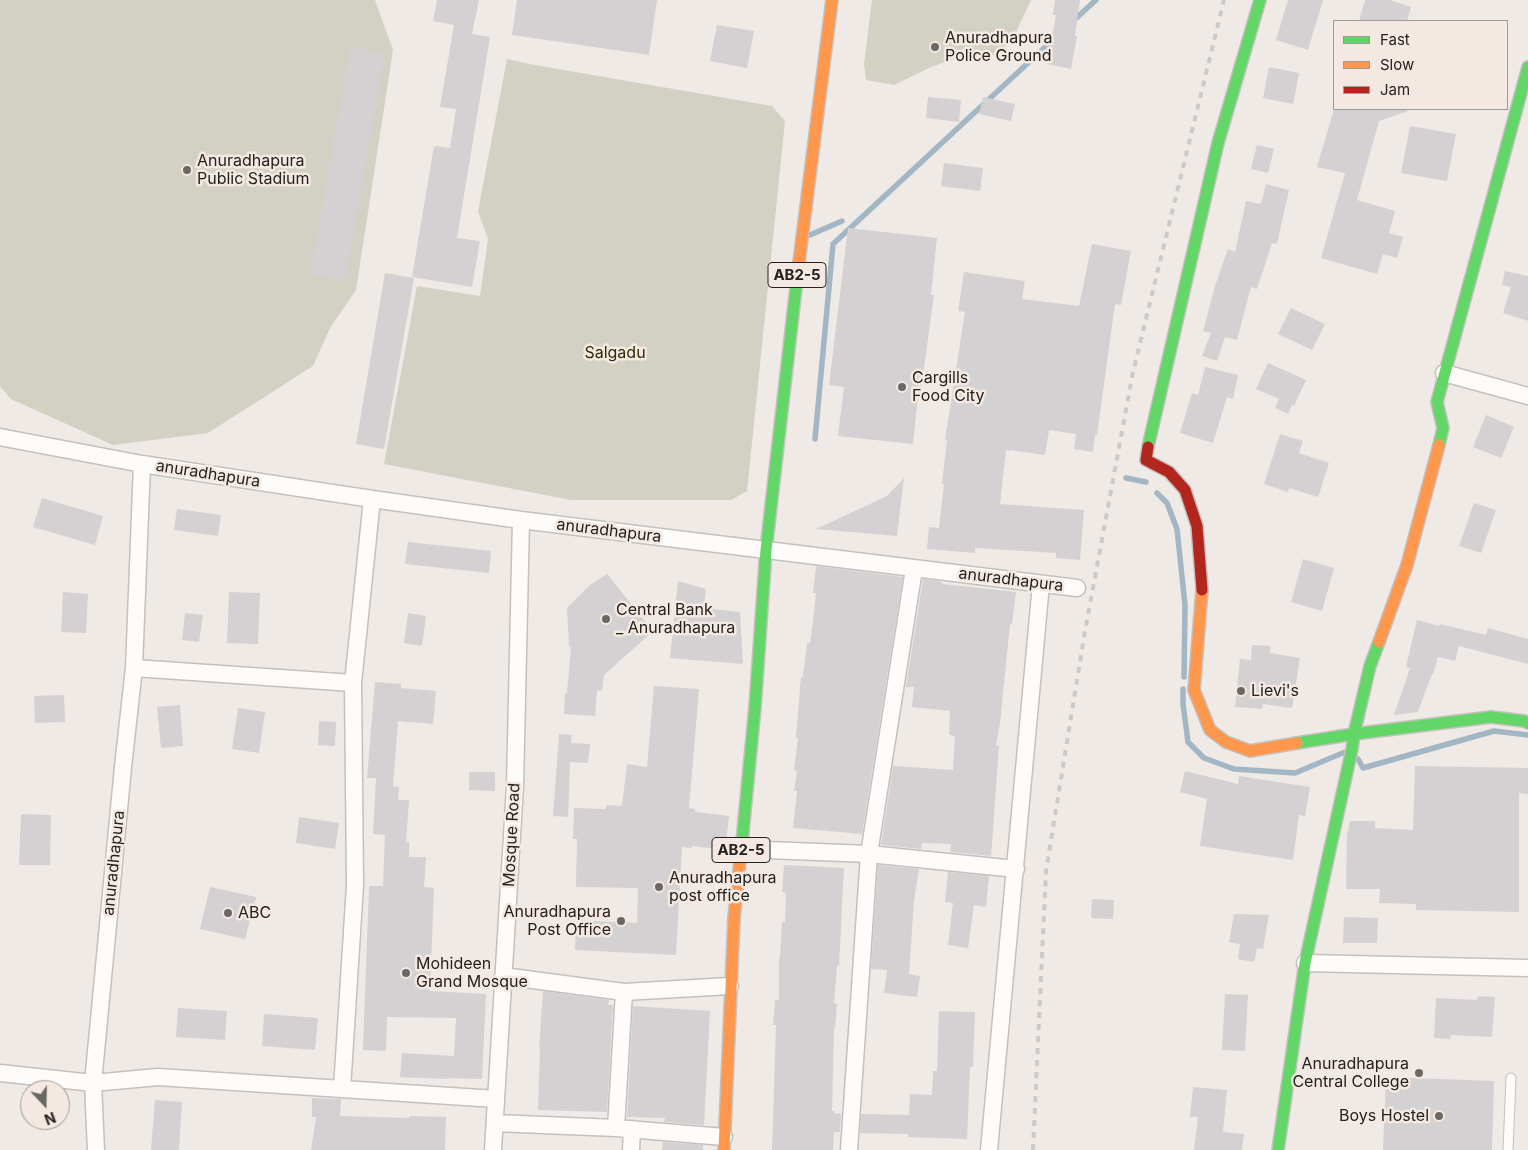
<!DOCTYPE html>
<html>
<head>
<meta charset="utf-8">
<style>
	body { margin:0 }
	#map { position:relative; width:1528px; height:1150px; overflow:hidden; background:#efeae6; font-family:Inter,sans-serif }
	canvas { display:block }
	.legend { position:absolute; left:1333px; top:20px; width:175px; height:90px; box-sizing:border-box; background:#f3e9e2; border:1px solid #a09994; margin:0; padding:6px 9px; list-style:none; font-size:15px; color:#24211e }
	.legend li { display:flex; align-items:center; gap:10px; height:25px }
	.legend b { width:25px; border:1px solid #a09994 }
	.north { position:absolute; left:20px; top:1080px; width:50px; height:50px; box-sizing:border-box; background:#f3e9e2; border:1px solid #a09994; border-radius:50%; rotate:159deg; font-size:14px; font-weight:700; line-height:20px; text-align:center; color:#24211e }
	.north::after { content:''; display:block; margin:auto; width:18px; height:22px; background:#6b6764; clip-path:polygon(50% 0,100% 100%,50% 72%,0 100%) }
</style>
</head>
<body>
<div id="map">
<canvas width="1528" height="1150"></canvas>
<ul class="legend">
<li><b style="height:6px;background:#63d668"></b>Fast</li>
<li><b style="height:6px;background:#ff974d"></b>Slow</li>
<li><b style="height:6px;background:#b3261e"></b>Jam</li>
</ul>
<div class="north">N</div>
</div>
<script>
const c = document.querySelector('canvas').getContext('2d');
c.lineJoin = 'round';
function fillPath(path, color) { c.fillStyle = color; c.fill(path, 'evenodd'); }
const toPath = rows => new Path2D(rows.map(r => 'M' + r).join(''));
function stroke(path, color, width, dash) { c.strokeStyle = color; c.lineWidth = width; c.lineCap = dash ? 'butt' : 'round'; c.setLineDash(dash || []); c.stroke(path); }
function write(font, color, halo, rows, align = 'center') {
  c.font = font + ' Inter,sans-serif'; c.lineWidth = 5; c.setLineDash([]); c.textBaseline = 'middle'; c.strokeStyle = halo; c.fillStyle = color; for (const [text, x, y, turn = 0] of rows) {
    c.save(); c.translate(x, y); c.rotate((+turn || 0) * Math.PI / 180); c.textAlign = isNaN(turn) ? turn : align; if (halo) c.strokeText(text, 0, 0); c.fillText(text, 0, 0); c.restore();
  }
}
fillPath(toPath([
	[0,0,375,0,393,50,356,290,330,328,313,366,208,433,113,445,11,399,0,386],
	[872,0,1031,0,1012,41,994,55,970,53,931,67,894,85,866,80,864,64],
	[507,59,529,64,772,106,785,121,747,491,731,500,571,500,384,464,417,286,480,296,488,239,478,211]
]), '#d2d1c3');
stroke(toPath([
	[1073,21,1096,0],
	[810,235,842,221],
	[815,439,833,244,1056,37],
	[1126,478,1146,482],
	[1157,493,1167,503,1177,529,1185,605,1184,677],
	[1183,689,1183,704,1188,742,1204,758,1234,769,1295,773,1345,752],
	[1358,759,1363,768,1494,731,1528,735]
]), '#a2b6c3', 5.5);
fillPath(toPath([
	[437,0,479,0,472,34,490,37,457,238,480,241,472,287,412,277,434,146,450,148,456,109,440,107,454,25,433,21],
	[517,0,657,0,649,55,512,35],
	[1055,0,1080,0,1075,36,1077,36,1071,69,1047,64,1056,15,1053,15],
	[1288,0,1323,0,1308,50,1276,40],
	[1365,0,1390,0,1411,7,1407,21,1359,21],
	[717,25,754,31,747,68,710,61],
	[350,47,385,53,345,281,310,275],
	[1269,67,1299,73,1293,104,1263,98],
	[928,97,961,100,959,122,926,118],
	[983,97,1015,104,1011,121,979,114],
	[1334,109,1407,109,1408,111,1379,121,1357,200,1395,211,1389,233,1403,237,1397,258,1383,254,1377,274,1321,258,1345,173,1317,167],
	[1410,126,1456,134,1447,181,1401,173],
	[1257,145,1274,149,1268,173,1251,169],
	[944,163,983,168,980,191,941,186],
	[1266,184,1289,190,1277,244,1272,243,1257,289,1251,287,1237,340,1225,337,1217,361,1202,356,1211,333,1203,331,1215,286,1228,249,1235,252,1246,201,1261,204],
	[848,228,937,238,931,295,934,295,920,397,918,397,913,444,838,436,844,387,829,385],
	[1092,244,1131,251,1121,305,1115,304,1097,435,1095,435,1093,452,1074,449,1076,434,1049,430,1045,455,1010,450,1010,451,1006,450,1000,504,1084,510,1080,560,1056,558,1056,553,975,548,975,553,927,549,929,527,939,528,944,484,942,484,947,440,945,440,965,312,958,311,964,272,1025,281,1022,299,1079,306],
	[1505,271,1528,276,1528,321,1503,313,1511,287,1502,285],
	[385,273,414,278,384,449,356,444],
	[1291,308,1325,324,1312,350,1278,334],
	[1268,363,1306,380,1294,406,1292,405,1288,414,1275,408,1279,399,1256,389],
	[1205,367,1238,375,1233,399,1227,397,1213,443,1180,433,1192,393,1198,395],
	[1486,415,1514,427,1501,458,1473,447],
	[1280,434,1303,441,1299,453,1329,463,1318,497,1289,488,1288,492,1264,484],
	[904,478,897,536,816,529,887,496],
	[42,498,103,516,95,545,33,527],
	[1474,503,1496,510,1481,553,1459,546],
	[177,509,221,515,218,536,174,530],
	[408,542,491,551,489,573,405,564],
	[1303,559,1334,568,1322,611,1291,602],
	[816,566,903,577,862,834,793,828,797,791,794,791,797,771,794,770,798,738,796,737,801,677,803,677,807,643,810,643,813,621,816,593,813,593],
	[607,574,653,631,604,675,602,691,597,690,595,716,564,714,565,693,567,693,571,647,569,646,567,608,590,585],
	[923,579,942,582,942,584,1016,592,1012,624,1010,624,1000,723,996,745,999,746,991,856,950,852,951,844,922,843,921,849,881,845,893,766,953,770,955,736,949,735,950,711,912,707,914,687,906,687],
	[678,581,706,589,704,608,740,612,743,664,670,658],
	[63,592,88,594,86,633,61,632],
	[229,592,260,593,258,644,227,643],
	[185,613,203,615,199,642,182,640],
	[408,613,426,616,422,646,404,643],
	[1417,620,1439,626,1440,624,1486,635,1488,628,1528,639,1528,664,1459,646,1455,661,1438,657,1433,674,1432,674,1418,712,1394,715,1410,668,1406,667],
	[1252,645,1270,646,1270,653,1300,658,1292,708,1263,704,1262,709,1235,707,1240,659,1251,660],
	[375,682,401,684,401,688,436,691,433,724,398,721,393,786,399,787,398,800,409,800,406,842,409,842,409,857,426,857,424,887,434,888,430,991,486,994,482,1079,447,1078,447,1079,400,1077,402,1053,454,1056,456,1018,387,1017,386,1051,363,1050,369,886,383,886,385,835,373,834,376,778,367,778],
	[654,686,699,689,689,808,695,809,695,812,729,816,725,850,692,846,692,848,682,847,676,955,575,950,576,920,637,923,638,888,576,887,577,839,573,839,574,808,606,809,606,805,622,806,627,764,647,767],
	[64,695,65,722,35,723,34,696],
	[180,705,183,746,161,748,157,707],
	[238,708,265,712,259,753,232,749],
	[319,721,336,722,335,746,318,745],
	[559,734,572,735,571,743,590,744,588,763,570,762,568,817,553,816],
	[1415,766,1528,768,1528,794,1519,793,1519,912,1416,910,1416,904,1379,903,1380,889,1346,889,1347,835,1350,821,1375,821,1375,828,1413,830],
	[1185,771,1238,784,1239,776,1310,787,1305,816,1299,815,1293,860,1200,846,1207,799,1180,792],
	[469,772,495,772,495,791,469,790],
	[21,814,51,815,50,865,19,865],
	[299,817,339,823,335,849,296,843],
	[784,865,844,868,839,966,837,966,834,1003,837,1004,835,1028,834,1028,832,1111,834,1111,834,1113,841,1114,840,1132,834,1132,833,1150,772,1150,776,1025,773,1025,775,1000,779,1000,779,958,780,958,782,922,785,922,786,893,782,892],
	[878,865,919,869,914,901,909,974,920,976,917,997,884,993,887,970,871,969],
	[948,872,989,876,986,907,974,905,968,948,948,945,953,903,945,902],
	[210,887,256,897,245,939,200,929],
	[1092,899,1114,900,1113,919,1091,918],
	[1234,914,1269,915,1263,949,1257,948,1254,962,1238,959,1240,944,1229,942],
	[1344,917,1378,918,1377,943,1343,943],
	[543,991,609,1000,608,1005,613,1005,607,1112,538,1110,540,1049,539,1049],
	[1225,994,1248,995,1245,1051,1222,1050],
	[1478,996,1495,997,1492,1037,1451,1035,1450,1039,1434,1038,1436,998,1477,1000],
	[633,1006,710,1011,704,1125,664,1122,665,1118,627,1117],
	[178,1008,227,1011,225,1040,176,1037],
	[939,1011,975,1012,973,1067,970,1067,967,1139,908,1137,908,1134,860,1133,861,1114,909,1115,910,1094,932,1095,933,1071,937,1071],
	[264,1014,318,1018,315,1050,262,1046],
	[1386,1077,1494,1081,1492,1150,1383,1150],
	[1193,1087,1227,1090,1223,1132,1244,1134,1242,1150,1194,1150,1198,1117,1190,1117],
	[312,1098,341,1099,340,1116,409,1118,409,1116,446,1117,445,1150,311,1150,316,1117,312,1117],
	[155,1100,182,1102,179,1150,151,1150],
	[663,1142,703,1145,703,1150,662,1150]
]), '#d3d1d1');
const lane = toPath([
	[1508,1150,1511,1078]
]);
const street = toPath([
	[1444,373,1528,396],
	[0,437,142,464,372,499,521,520,1077,588],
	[134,668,353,683],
	[741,849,869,854,1016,869],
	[1305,963,1528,968],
	[503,976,624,992,730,986],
	[0,1073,93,1083,123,767,134,668,142,464],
	[342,1089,355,885,353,683,372,499],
	[495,1123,616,1128,724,1137],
	[616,1128,624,992],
	[96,1150,93,1083,158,1077,496,1099],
	[493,1150,515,786,521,520],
	[631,1150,632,1129],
	[849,1150,869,854,914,569],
	[989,1150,1041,584]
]);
const fast = toPath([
	[1439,445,1443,428,1437,402,1528,67],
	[1148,447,1218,143,1260,0],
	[1297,743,1354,734,1491,717,1524,721,1528,723],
	[742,842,755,707,766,550,798,270],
	[1278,1150,1305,963,1352,749,1354,734,1370,666,1379,642]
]);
const slow = toPath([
	[798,270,832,0],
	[1202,590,1194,690,1210,730,1226,742,1250,751,1297,743],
	[1379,642,1407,565,1439,445],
	[724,1150,734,918,742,842]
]);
const jam = toPath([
	[1148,447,1146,460,1169,472,1185,490,1197,526,1202,590]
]);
stroke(lane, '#c4c0bd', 11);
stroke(street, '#c4c0bd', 19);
stroke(fast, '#c4c0bd', 14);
stroke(slow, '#c4c0bd', 14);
stroke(jam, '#c4c0bd', 14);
stroke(lane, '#fdfcfb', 9);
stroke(street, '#fdfcfb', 16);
stroke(fast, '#63d668', 11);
stroke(slow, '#ff974d', 11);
stroke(jam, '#b3261e', 11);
stroke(toPath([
	[1033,1150,1046,871,1085,631,1133,372,1224,0]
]), '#cbcac8', 4, [6, 6]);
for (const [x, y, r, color] of [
	[935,47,5,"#6b6764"],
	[187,170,5,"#6b6764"],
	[902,387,5,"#6b6764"],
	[606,619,5,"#6b6764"],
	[1241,691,5,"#6b6764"],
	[659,887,5,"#6b6764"],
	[228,913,5,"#6b6764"],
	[621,921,5,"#6b6764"],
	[406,973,5,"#6b6764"],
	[1419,1073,5,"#6b6764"],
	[1439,1116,5,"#6b6764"]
]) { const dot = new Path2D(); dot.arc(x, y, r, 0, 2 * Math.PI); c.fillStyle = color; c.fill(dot); stroke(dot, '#f3e9e2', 2); }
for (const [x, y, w] of [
	[797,275,58],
	[741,850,58]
]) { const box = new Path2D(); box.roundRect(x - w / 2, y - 12.5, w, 25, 4); c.fillStyle = '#f3e9e2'; c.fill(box); stroke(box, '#24211e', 1); }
write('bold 15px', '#24211e', null, [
	["AB2-5",797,275],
	["AB2-5",741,850]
]);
write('16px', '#24211e', '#f3e9e2', [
	["Anuradhapura",945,38],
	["Police Ground",945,56],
	["Anuradhapura",197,161],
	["Public Stadium",197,179],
	["Cargills",912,378],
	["Food City",912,396],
	["Central Bank",616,610],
	["_ Anuradhapura",616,628],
	["Lievi's",1251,691],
	["Anuradhapura",669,878],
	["post office",669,896],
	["Anuradhapura",611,912,"right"],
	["Post Office",611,930,"right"],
	["ABC",238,913],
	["Mohideen",416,964],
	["Grand Mosque",416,982],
	["Anuradhapura",1409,1064,"right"],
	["Central College",1409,1082,"right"],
	["Boys Hostel",1429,1116,"right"]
], 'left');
write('16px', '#2c2d03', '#f3e9e2', [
	["Salgadu",615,353]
]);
write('16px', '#24211e', '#f3e9e2', [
	["anuradhapura",208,474,9],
	["anuradhapura",609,531,7],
	["anuradhapura",1011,580,7],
	["Mosque Road",512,835,-87],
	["anuradhapura",114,863,-84]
]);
</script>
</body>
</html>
